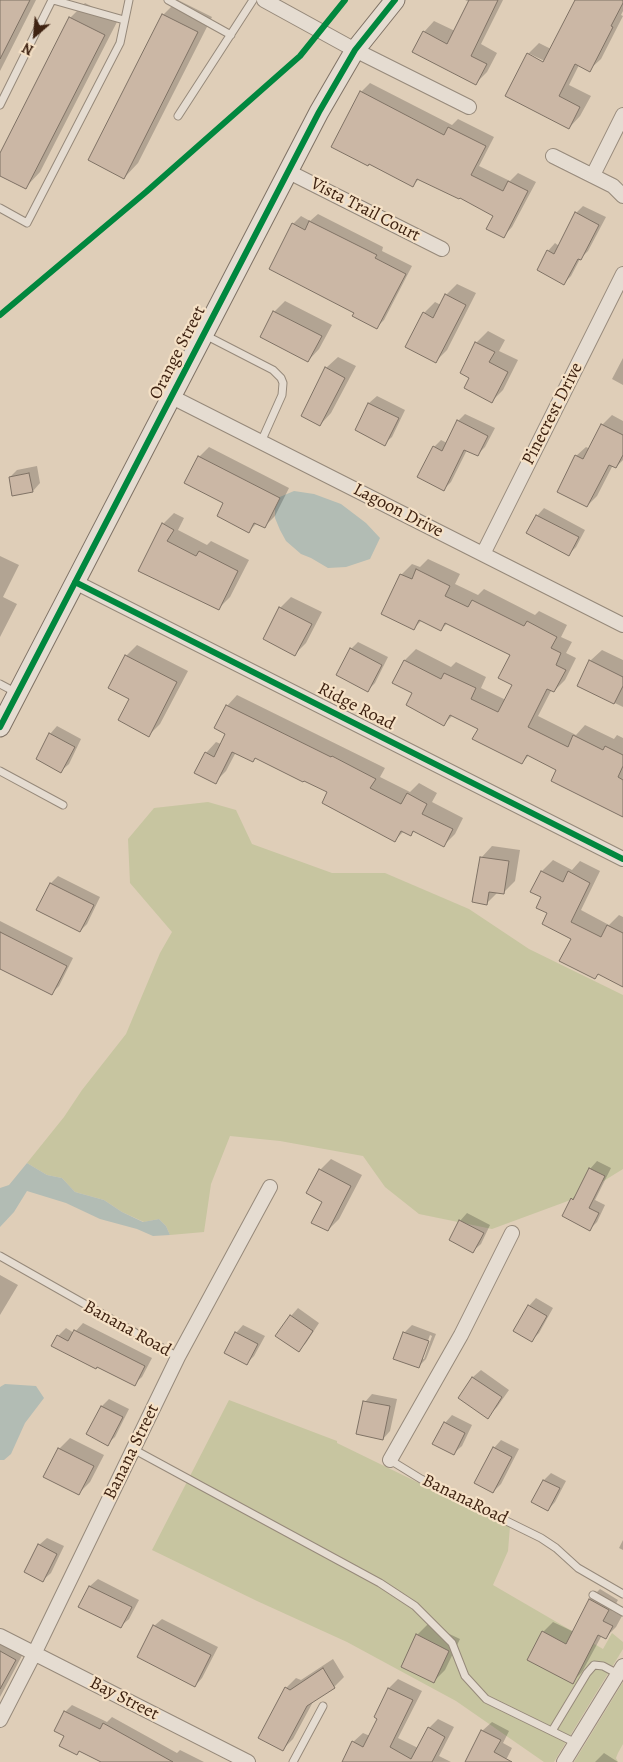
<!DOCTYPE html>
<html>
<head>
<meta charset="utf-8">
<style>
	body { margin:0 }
	#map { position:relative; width:623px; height:1762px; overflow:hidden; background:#dfceb8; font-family:Alegreya,serif }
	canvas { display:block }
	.north { position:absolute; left:10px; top:10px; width:50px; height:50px; -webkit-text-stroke:4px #f5e1c6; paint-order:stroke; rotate:207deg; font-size:14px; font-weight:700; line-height:20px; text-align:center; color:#3f2312 }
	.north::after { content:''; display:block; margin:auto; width:18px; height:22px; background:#3f2312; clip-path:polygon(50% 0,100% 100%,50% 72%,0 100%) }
</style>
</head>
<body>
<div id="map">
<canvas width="623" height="1762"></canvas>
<div class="north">N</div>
</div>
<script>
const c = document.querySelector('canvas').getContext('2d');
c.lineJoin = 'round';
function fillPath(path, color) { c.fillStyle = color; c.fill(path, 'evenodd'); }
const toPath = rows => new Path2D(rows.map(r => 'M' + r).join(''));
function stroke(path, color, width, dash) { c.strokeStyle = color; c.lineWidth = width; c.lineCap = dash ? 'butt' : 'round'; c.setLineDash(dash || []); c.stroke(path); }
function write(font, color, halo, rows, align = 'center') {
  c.font = font + ' Alegreya,serif'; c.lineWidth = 4.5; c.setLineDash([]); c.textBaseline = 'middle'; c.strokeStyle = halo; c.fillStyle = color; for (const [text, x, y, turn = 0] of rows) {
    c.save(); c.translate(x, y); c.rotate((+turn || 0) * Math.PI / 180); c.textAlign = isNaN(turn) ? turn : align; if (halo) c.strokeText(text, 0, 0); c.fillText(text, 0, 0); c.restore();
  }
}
fillPath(toPath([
	[208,802,236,810,252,844,332,873,385,873,469,909,529,949,623,995,623,1169,576,1198,492,1229,419,1214,385,1187,363,1156,280,1141,230,1136,211,1184,204,1232,170,1235,166,1226,159,1219,144,1222,122,1212,104,1200,75,1192,62,1178,47,1175,27,1163,64,1117,82,1090,126,1034,160,953,172,932,130,883,128,839,154,808],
	[229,1400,337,1441,337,1443,493,1519,496,1521,510,1526,508,1551,493,1585,603,1649,612,1633,623,1642,623,1649,554,1762,544,1762,456,1701,347,1642,257,1601,152,1550],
	[623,1682,623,1744,618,1753,616,1758,618,1762,574,1762]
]), '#c7c5a0');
fillPath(toPath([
	[294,491,314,494,341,504,366,523,380,538,370,559,346,567,328,568,311,558,301,554,286,541,280,530,275,518,275,499],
	[27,1163,47,1175,62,1178,75,1192,104,1200,122,1212,143,1222,159,1219,166,1226,170,1235,153,1236,137,1229,100,1219,66,1203,27,1191,14,1212,0,1227,0,1188,9,1185],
	[5,1384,36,1386,44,1398,25,1423,11,1454,4,1460,0,1460,0,1387]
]), '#b2bcb4');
fillPath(toPath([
	[0,0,36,0,0,71],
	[178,0,212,17,138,163,124,178,89,160,164,14],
	[465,0,503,0,481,44,497,53,487,72,476,83,424,32,434,21,455,31,469,2],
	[578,0,623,0,623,11,621,15,623,16,601,59,589,70,579,65,569,85,591,96,580,116,569,128,528,54,539,43,551,49],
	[530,54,549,63,548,66,530,57],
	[85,3,118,20,40,172,26,187,0,174,0,155,70,18],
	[370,83,452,125,458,119,494,137,479,166,510,181,518,173,536,182,512,227,504,236,495,215,460,197,420,178,413,185,333,147,361,92],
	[583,206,606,217,588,251,580,259,571,276,564,283,548,251,555,243,559,246,576,213],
	[318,214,383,247,382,251,412,266,384,320,377,327,355,312,293,224,301,216,310,221],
	[457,284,476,293,447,350,436,361,424,313,435,302,441,305,446,295],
	[285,301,332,325,319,349,308,361,274,312],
	[488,331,505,340,499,351,518,360,503,390,492,401,470,377,476,343],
	[338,357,356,366,331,413,320,425,326,368],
	[623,358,623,385,612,379],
	[377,396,405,410,392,437,384,444,356,430,369,403],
	[465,414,495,428,485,447,477,455,467,450,451,482,444,489,434,447,441,440,447,443,458,421],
	[612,415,623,421,623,460,616,467,613,465,597,496,587,506,576,456,586,447,590,449,602,425],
	[209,447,289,488,275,516,265,526,257,523,249,531,225,503,199,457],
	[37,466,40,483,33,491,10,477,17,470],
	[544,508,585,530,576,547,569,554,537,516],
	[174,513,184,518,178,530,207,545,211,541,249,560,230,597,218,609,139,570,163,524],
	[0,556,19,565,3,597,17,604,0,637],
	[428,559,460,574,455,584,478,595,484,589,535,615,539,611,567,625,561,637,572,642,566,653,576,658,565,680,554,691,552,689,538,716,576,735,585,725,614,739,617,735,623,738,623,815,558,769,529,755,522,763,479,728,453,715,444,724,414,693,394,682,405,660,416,649,451,667,456,662,486,677,481,688,506,700,514,684,511,654,448,623,441,629,422,620,414,628,383,613,401,575,412,564,420,567],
	[291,597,322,612,306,643,295,654,280,608],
	[358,642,388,657,375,683,368,690,351,649],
	[137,645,188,671,160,724,149,735,131,698,126,656],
	[602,650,623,660,623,707,578,685,590,661],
	[237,695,385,768,380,777,410,792,419,783,437,793,432,802,463,818,455,834,444,845,415,831,410,835,404,831,395,840,329,792,256,757,253,761,236,752,226,771,215,782,206,753,216,742,221,744,227,733,227,706],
	[57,726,81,739,69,764,61,771,50,734],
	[492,846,520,850,515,881,503,893,498,892,487,903,481,858],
	[553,860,572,870,580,861,600,871,581,910,609,925,619,915,623,917,623,986,599,973,595,977,572,938,549,913,543,897,532,891,542,871],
	[58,876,100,897,87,924,80,931,37,910,51,883],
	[0,921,73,958,59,986,52,993,0,968],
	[331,1159,362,1175,339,1219,328,1230,320,1170],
	[597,1161,611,1168,595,1200,605,1205,597,1222,590,1229,572,1199,577,1194,590,1169],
	[467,1213,490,1225,481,1244,473,1251,460,1221],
	[0,1275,18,1285,0,1315],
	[536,1298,553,1308,539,1333,531,1341,529,1306],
	[298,1308,319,1323,306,1343,299,1350,291,1316],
	[83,1323,152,1358,142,1377,134,1384,58,1336,66,1328,74,1333],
	[243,1325,265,1336,254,1356,247,1363,236,1333],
	[412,1325,436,1334,426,1359,419,1366,404,1333],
	[430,1335,432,1336,424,1359,421,1359],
	[481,1370,509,1390,497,1407,489,1415,459,1398,473,1377],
	[372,1394,397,1399,390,1431,383,1439,365,1402],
	[109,1399,129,1409,115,1437,107,1444,88,1434,102,1406],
	[452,1415,472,1425,462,1446,454,1453,445,1423],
	[70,1438,104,1455,90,1482,79,1493,59,1449],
	[501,1440,519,1449,501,1484,493,1492,494,1448],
	[551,1473,566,1481,555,1502,548,1510,544,1480],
	[47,1538,64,1546,51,1573,43,1580,39,1545],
	[623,1540,623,1550,619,1548],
	[98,1579,139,1600,129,1619,121,1626,80,1606,90,1586],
	[600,1589,618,1600,612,1611,622,1616,616,1627,606,1637,602,1635,582,1672,572,1682,543,1632,553,1622,574,1632,590,1599],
	[162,1619,218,1647,202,1678,195,1686,154,1626],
	[428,1624,460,1639,445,1670,434,1681,417,1635],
	[0,1634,26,1648,0,1697],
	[333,1659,344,1677,334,1687,314,1700,293,1739,283,1749,286,1688,296,1678,301,1680],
	[398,1679,422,1691,398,1738,418,1748,429,1728,438,1719,454,1727,439,1756,451,1762,344,1762,353,1742,363,1733,370,1736,379,1718,375,1716,389,1688],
	[72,1705,107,1722,112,1717,177,1753,180,1750,204,1762,104,1762,80,1750,77,1753,65,1735,65,1712],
	[492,1722,509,1731,503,1743,512,1748,507,1758,503,1762,466,1762,482,1731],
	[604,1753,618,1762,595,1762]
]), '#0003');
const building = toPath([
	[0,0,30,0,0,59,0,0],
	[469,0,498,0,471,56,487,64,476,85,412,52,423,31,447,44,469,0],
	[575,0,623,0,623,3,611,26,613,27,590,72,575,64,559,96,580,107,569,129,505,96,527,53,543,62,575,0],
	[162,14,198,32,124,179,88,160,162,14],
	[69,17,105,35,26,189,0,176,0,153,69,17],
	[360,91,444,135,448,127,486,146,471,175,503,191,508,181,528,191,504,238,486,229,493,216,460,198,459,199,417,179,413,187,369,164,368,166,331,147,360,91],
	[575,212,599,225,581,260,578,259,564,285,537,270,547,250,554,254,575,212],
	[309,221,377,255,375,258,406,274,377,329,352,316,354,313,269,269,292,223,305,230,309,221],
	[445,294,466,305,436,363,405,347,423,312,433,318,445,294],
	[273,311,322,336,308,362,260,337,273,311],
	[475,342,495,352,489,362,508,372,492,403,464,388,469,378,460,373,475,342],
	[325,367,345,378,320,426,301,416,325,367],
	[368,403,399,418,385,446,355,430,368,403],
	[457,420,488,436,478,456,464,450,444,491,417,477,433,446,442,451,457,420],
	[601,424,623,435,623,455,616,468,609,465,587,507,557,492,575,455,583,459,601,424],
	[198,456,280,498,265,528,254,523,249,533,217,516,223,503,184,483,198,456],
	[29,473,33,492,12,496,9,477,29,473],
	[536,515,579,537,569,556,526,533,536,515],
	[162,523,174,530,167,541,196,556,199,551,238,571,219,610,138,571,162,523],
	[416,569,450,586,445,596,468,607,472,600,524,626,527,621,557,637,551,648,561,653,556,665,566,670,554,692,547,689,528,727,568,747,573,735,603,750,605,746,623,755,623,766,618,777,623,780,623,817,551,781,556,770,527,755,522,764,472,739,478,729,450,715,444,726,406,705,412,693,392,683,404,660,441,679,444,673,476,688,471,699,498,712,512,685,498,678,510,655,445,623,441,631,419,620,414,630,381,614,400,574,412,579,416,569],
	[279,607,312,624,295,656,263,639,279,607],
	[350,648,382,665,368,692,336,675,350,648],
	[125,655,177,682,149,737,118,720,129,699,108,688,125,655],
	[589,660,623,677,623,686,614,704,577,686,589,660],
	[226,705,331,757,332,756,376,779,370,788,401,804,407,793,427,804,422,814,453,829,444,847,413,831,411,836,401,831,395,842,322,803,327,792,304,781,303,782,255,758,253,762,232,752,216,784,194,773,205,752,214,757,225,734,214,728,226,705],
	[49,733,75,747,61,773,36,759,49,733],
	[480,857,509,861,504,894,489,892,487,905,472,902,480,857],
	[541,871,563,882,568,871,590,883,571,922,601,937,607,925,623,933,623,987,598,974,595,979,559,961,571,939,542,924,547,913,536,908,541,897,530,892,541,871],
	[50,883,94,905,80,932,36,910,50,883],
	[0,932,67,966,52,995,0,969,0,932],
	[589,1168,605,1176,589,1208,599,1213,590,1231,562,1216,571,1198,573,1200,589,1168],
	[319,1169,351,1186,328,1231,311,1223,322,1202,306,1193,319,1169],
	[459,1220,484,1233,473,1253,449,1240,459,1220],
	[528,1305,547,1316,532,1342,513,1331,528,1305],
	[290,1315,313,1331,299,1352,275,1336,290,1315],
	[74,1330,145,1366,135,1386,97,1367,96,1369,51,1346,57,1335,68,1341,74,1330],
	[235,1332,258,1344,247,1365,224,1353,235,1332],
	[403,1332,429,1341,419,1368,393,1359,403,1332],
	[472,1377,502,1397,488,1419,458,1398,472,1377],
	[363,1401,390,1406,383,1440,356,1434,363,1401],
	[101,1406,123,1417,108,1446,86,1434,101,1406],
	[444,1422,465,1433,454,1455,432,1444,444,1422],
	[493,1447,512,1457,493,1493,474,1483,493,1447],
	[58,1448,94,1466,79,1495,43,1477,58,1448],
	[543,1480,560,1488,548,1511,531,1502,543,1480],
	[38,1544,57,1554,43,1582,24,1572,38,1544],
	[89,1586,132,1607,121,1628,78,1607,89,1586],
	[589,1599,609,1610,603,1621,613,1626,606,1639,598,1635,573,1684,527,1660,542,1631,566,1644,589,1599],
	[153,1625,211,1655,195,1687,137,1657,153,1625],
	[416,1634,449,1651,434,1683,401,1667,416,1634],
	[0,1651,16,1660,0,1689,0,1651],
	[323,1668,335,1688,307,1706,283,1751,258,1738,285,1687,290,1690,323,1668],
	[388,1688,413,1700,390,1747,411,1759,428,1727,445,1737,432,1762,342,1762,352,1741,363,1747,377,1719,374,1717,388,1688],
	[64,1711,100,1729,103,1723,173,1762,101,1762,79,1751,77,1755,59,1746,64,1736,54,1731,64,1711],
	[481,1730,501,1740,494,1752,512,1762,465,1762,481,1730]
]);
fillPath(building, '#cbb7a5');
stroke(building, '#7f7265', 1);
const lane = toPath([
	[53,0,124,20],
	[168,0,231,35],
	[0,105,52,0],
	[178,116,253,0],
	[0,208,27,223,120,43,129,0],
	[205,335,273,370,281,378,283,383,282,395,261,442],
	[0,684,17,693],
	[0,771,63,805],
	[0,1256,178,1357],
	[133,1449,380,1583,415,1606,452,1643,465,1676,486,1699,576,1743],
	[390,1460,421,1479,541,1538,556,1548,578,1568,623,1594],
	[593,1595,623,1612],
	[552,1731,587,1673,594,1665,603,1666,618,1674],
	[293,1762,323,1706]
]);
const street = toPath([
	[264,0,355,50,469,107],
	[553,156,613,186,623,196],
	[287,171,442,249],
	[593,175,623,115],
	[172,397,623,625],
	[483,554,623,274],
	[75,582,623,859],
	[390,1460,461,1335,512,1233],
	[0,1636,248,1762],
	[0,1720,34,1654,178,1357,270,1187],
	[564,1762,623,1666]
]);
const secondary = toPath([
	[0,727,319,112,355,50,395,0]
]);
stroke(lane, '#96897a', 9);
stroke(street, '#96897a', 16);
stroke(secondary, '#7f7265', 21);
stroke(lane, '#e5dcd1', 7);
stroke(street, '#e5dcd1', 14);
stroke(secondary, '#e5dcd1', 19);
stroke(toPath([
	[0,315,146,192,300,56,345,0],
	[75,582,623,859],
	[0,727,319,112,355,50,395,0]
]), '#00873e', 6);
write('18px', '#3f2312', '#f5e1c6', [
	["Vista Trail Court",365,210,27],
	["Orange Street",178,353,-63],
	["Pinecrest Drive",553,414,-63],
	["Lagoon Drive",398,511,27],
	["Ridge Road",356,707,27],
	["Banana Road",127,1329,29],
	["Banana Street",132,1452,-64],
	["BananaRoad",465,1500,26],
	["Bay Street",124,1699,27]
]);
</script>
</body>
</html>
